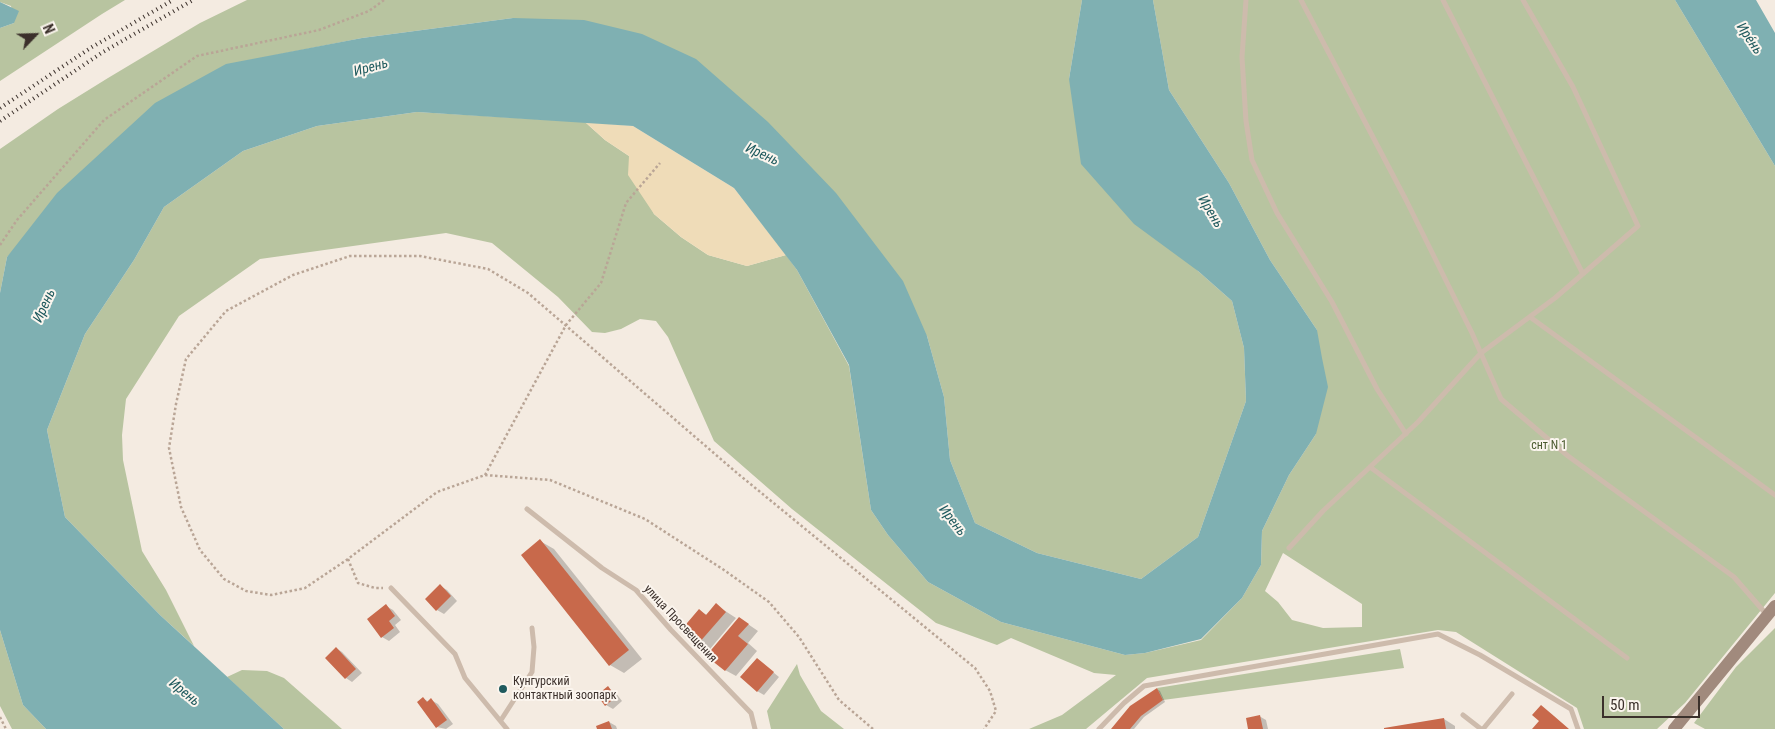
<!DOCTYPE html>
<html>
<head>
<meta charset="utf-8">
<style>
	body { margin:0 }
	#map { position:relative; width:1775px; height:729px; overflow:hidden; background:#f4ebe1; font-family:"Roboto Condensed",sans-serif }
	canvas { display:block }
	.north { position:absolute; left:10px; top:10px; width:50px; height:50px; -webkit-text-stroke:4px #fbf5ee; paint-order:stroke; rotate:66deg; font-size:14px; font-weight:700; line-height:20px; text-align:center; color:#3b302b }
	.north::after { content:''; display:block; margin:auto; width:18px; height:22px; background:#3b302b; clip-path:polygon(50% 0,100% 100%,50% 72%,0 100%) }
	.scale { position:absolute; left:1602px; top:696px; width:98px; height:22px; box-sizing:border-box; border:2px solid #3b302b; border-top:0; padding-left:6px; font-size:15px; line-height:18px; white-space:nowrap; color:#3b302b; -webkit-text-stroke:4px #fbf5ee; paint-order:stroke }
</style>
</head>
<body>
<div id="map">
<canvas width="1775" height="729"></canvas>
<div class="north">N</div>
<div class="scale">50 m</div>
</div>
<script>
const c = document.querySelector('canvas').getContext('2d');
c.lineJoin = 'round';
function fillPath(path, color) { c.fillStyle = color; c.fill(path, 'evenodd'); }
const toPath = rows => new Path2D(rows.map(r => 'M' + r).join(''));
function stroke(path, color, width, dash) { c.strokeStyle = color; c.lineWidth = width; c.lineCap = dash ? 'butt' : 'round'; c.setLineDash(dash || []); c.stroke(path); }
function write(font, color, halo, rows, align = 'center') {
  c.font = font + ' "Roboto Condensed",sans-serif'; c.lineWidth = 4; c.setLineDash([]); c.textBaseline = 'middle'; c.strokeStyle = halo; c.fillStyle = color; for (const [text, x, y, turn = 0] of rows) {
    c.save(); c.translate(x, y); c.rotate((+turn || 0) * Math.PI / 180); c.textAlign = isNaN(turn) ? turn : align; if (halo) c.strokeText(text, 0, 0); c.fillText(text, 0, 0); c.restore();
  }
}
fillPath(toPath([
	[0,0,125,0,102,14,0,81,0,28,14,23,11,6,0,2],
	[247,0,1082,0,1069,79,1198,271,1232,301,1244,348,1246,401,1198,537,1141,579,1037,553,975,523,950,460,944,397,927,336,513,18,362,38,226,65,7,257,0,293,0,149,58,109,108,78,200,23],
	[1153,0,1675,0,1775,166,1775,593,1685,703,1657,729,1584,729,1577,708,1456,632,1438,630,1147,678,1086,729,1029,729,1062,715,1116,675,1094,673,1011,638,997,645,936,623,792,509,714,441,668,337,656,321,640,319,621,329,605,333,592,332,558,297,492,243,446,233,260,259,179,316,126,399,122,435,123,460,142,551,166,590,194,646,160,615,65,517,47,430,85,334,134,260,164,207,243,151,317,126,417,112,585,122,605,140,629,156,654,214,681,237,708,255,747,266,786,255,797,270,849,366,871,510,888,535,928,582,1001,622,1125,655,1145,653,1201,640,1242,598,1261,565,1262,531,1289,475,1316,434,1317,330,1270,260,1229,183,1169,90],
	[1283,553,1362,604,1362,627,1323,628,1292,620,1278,602,1265,591],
	[1775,628,1775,729,1705,729,1694,723,1736,667],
	[0,630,23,705,46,729,12,729,0,706],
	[1400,649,1404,668,1163,700,1157,688],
	[797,664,800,675,821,711,844,729,771,729,767,711],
	[242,670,267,671,284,678,342,729,284,729,227,677]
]), '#b8c4a0');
fillPath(toPath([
	[585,122,633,126,734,188,786,255,747,266,708,255,681,237,654,214,628,175,629,156,605,140]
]), '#efdcb8');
fillPath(toPath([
	[1082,0,1153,0,1169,90,1229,183,1270,260,1317,330,1322,358,1328,387,1316,434,1289,475,1262,531,1261,565,1242,598,1201,639,1145,653,1125,655,1001,622,928,582,888,535,871,510,849,365,797,270,734,188,633,126,417,112,317,126,243,151,164,207,134,260,85,334,47,430,65,517,160,615,284,729,46,729,23,705,0,630,0,293,7,257,57,193,155,103,226,64,362,38,513,18,584,20,642,34,696,59,768,122,836,193,903,281,927,336,944,397,950,460,975,523,1037,553,1141,579,1198,537,1246,401,1244,348,1232,301,1198,271,1134,224,1081,164,1069,79],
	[1675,0,1756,0,1775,33,1775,166],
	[0,2,19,11,14,23,0,28]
]), '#7fb0b2');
fillPath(toPath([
	[540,541,554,549,642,659,624,673,610,665],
	[440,586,447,590,457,601,444,614,437,610,426,599],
	[716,605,736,618,710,649,699,643,683,629,699,611,707,615],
	[386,606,393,610,401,620,395,625,400,632,389,641,382,637],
	[739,618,758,631,748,643,757,651,736,676,725,670],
	[336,648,342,652,362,673,352,682,346,678],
	[757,659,779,677,764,695,757,691],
	[608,688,615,692,622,701,613,709,606,705],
	[1157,689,1160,691,1165,702,1144,717,1134,729,1113,729],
	[424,699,429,702,431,700,438,704,453,724,446,729,437,727],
	[1259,716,1266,720,1268,729,1250,729],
	[1444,719,1455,726,1455,729,1385,729],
	[609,722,616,726,617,729,599,729]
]), '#0003');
fillPath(toPath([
	[540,539,629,650,609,666,521,555],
	[440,584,451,596,436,611,425,599],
	[716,603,726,612,698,644,682,629,699,609,706,615],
	[386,604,395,616,389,621,394,628,381,638,367,619],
	[739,617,749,624,738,636,748,644,725,671,706,656],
	[336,647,356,669,345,679,325,658],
	[757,658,774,672,757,692,740,677],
	[608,686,616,697,605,706,597,695],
	[1157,688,1163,700,1141,716,1130,729,1111,729,1130,706],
	[423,697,427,702,431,698,447,720,436,728,417,702],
	[1541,705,1554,716,1569,729,1532,729,1539,721,1532,715],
	[1260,715,1263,729,1248,729,1246,718],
	[1444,718,1446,729,1384,729,1384,728],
	[609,721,612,729,597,729,596,726]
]), '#c8694b');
stroke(toPath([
	[0,245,17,220,104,120,197,56,319,30,369,11,384,0],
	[485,475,566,325,601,283,626,203,660,163],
	[348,559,358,583,375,588,383,588],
	[0,717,6,729],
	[873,729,839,700,799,637,769,602,724,570,645,519,550,480,485,475,437,492,348,559,305,588,271,595,246,591,224,579,200,550,181,507,169,448,176,404,186,359,226,311,293,275,350,256,420,256,488,269,528,293,737,473,975,668,990,691,996,711,984,729]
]), '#b9a596', 2.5, [2.5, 2.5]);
stroke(toPath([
	[1246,0,1242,57,1246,121,1252,160,1277,213,1332,302,1377,389,1406,434],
	[1301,0,1406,200,1472,333,1501,399,1568,456,1734,577,1767,615],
	[1443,0,1583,274],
	[1530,317,1775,495],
	[1370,467,1627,658],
	[527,509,602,568,636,590,671,630,751,713,755,729],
	[1289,548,1323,511,1418,422,1481,353,1555,298,1638,226,1573,87,1523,0],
	[391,588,455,654,465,678,507,729],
	[1463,715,1481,729],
	[501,720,532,672,534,647,532,628],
	[1099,729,1124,703,1144,686,1438,634,1480,655,1571,709,1578,729],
	[1483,729,1512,694]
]), '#cdbbac', 5);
stroke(toPath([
	[1674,729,1775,606]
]), '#a18a7d', 12);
stroke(toPath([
	[0,108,92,47,173,0],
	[0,121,103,52,193,0]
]), '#3b302b', 4, [1, 4]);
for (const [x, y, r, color] of [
	[503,689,5,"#1f5a5e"]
]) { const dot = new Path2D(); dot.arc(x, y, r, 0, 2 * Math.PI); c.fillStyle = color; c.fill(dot); stroke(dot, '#fbf5ee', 2); }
write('12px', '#4a5a2e', '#fbf5ee', [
	["снт N 1",1549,446]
]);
write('12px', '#3b302b', '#fbf5ee', [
	["улица Просвещения",680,624,47]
]);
write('12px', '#3b302b', '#fbf5ee', [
	["Кунгурский",513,682],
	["контактный зоопарк",513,696]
], 'left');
write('italic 14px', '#1f5a5e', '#fbf5ee', [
	["Ире́нь",1749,39,56],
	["Ирень",371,68,-15],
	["Ирень",762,155,24],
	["Ирень",1210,212,59],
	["Ирень",45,306,-66],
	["Ирень",952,521,52],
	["Ирень",184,693,39]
]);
</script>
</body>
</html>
